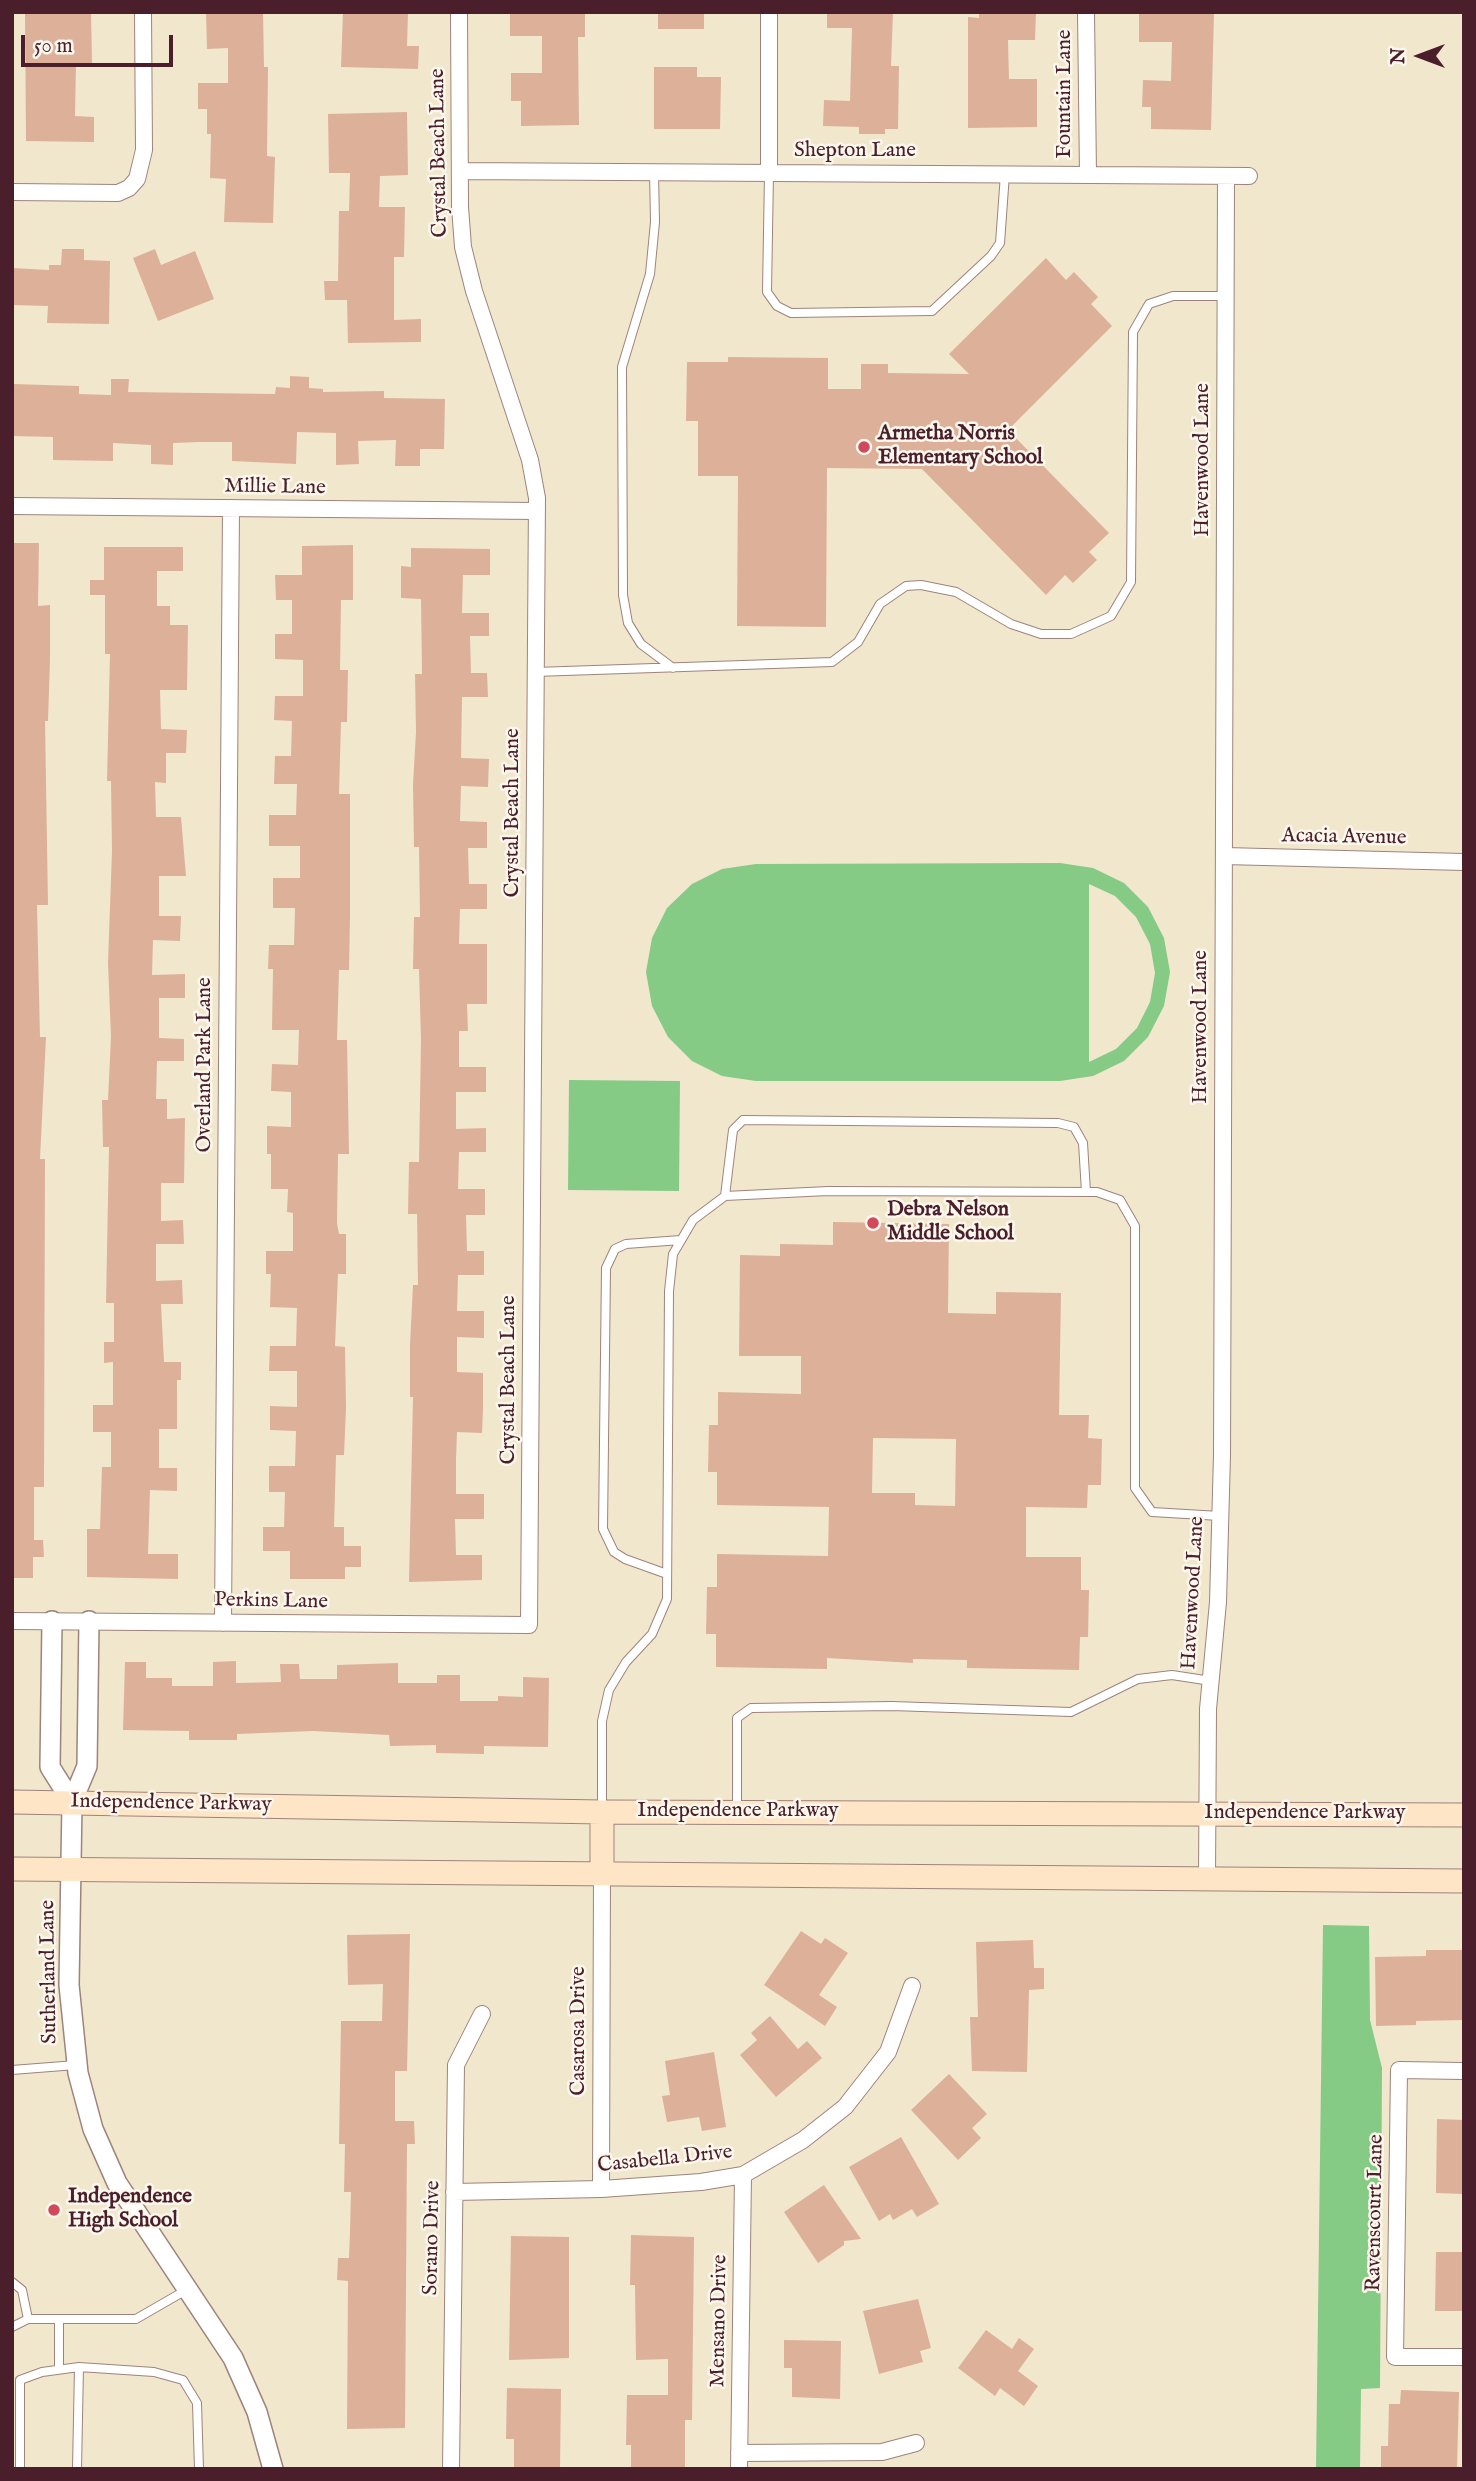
<!DOCTYPE html>
<html>
<head>
<meta charset="utf-8">
<style>
	body { margin:0 }
	#map { position:relative; width:1476px; height:2481px; overflow:hidden; background:#f1e7cd; font-family:"IM FELL English",serif }
	canvas { display:block }
	.frame { position:absolute; inset:0; border:14px solid #4a1f2b; pointer-events:none }
	.north { position:absolute; left:1385px; top:21px; width:70px; height:70px; -webkit-text-stroke:5px #fbf7ec; paint-order:stroke; rotate:270deg; font-size:19px; font-weight:700; line-height:28px; text-align:center; color:#4a1f2b }
	.north::after { content:''; display:block; margin:auto; width:24px; height:32px; background:#4a1f2b; clip-path:polygon(50% 0,100% 100%,50% 72%,0 100%) }
	.scale { position:absolute; left:21px; top:35px; width:152px; height:32px; box-sizing:border-box; border:4px solid #4a1f2b; border-top:0; padding-left:9px; font-size:21px; line-height:24px; white-space:nowrap; color:#4a1f2b; -webkit-text-stroke:5px #fbf7ec; paint-order:stroke }
</style>
</head>
<body>
<div id="map">
<canvas width="1476" height="2481"></canvas>
<div class="frame"></div>
<div class="north">N</div>
<div class="scale">50 m</div>
</div>
<script>
const c = document.querySelector('canvas').getContext('2d');
c.lineJoin = 'round';
function fillPath(path, color) { c.fillStyle = color; c.fill(path, 'evenodd'); }
const toPath = rows => new Path2D(rows.map(r => 'M' + r).join(''));
function stroke(path, color, width, dash) { c.strokeStyle = color; c.lineWidth = width; c.lineCap = dash ? 'butt' : 'round'; c.setLineDash(dash || []); c.stroke(path); }
function write(font, color, halo, rows, align = 'center') {
  c.font = font + ' "IM FELL English",serif'; c.lineWidth = 5; c.setLineDash([]); c.textBaseline = 'middle'; c.strokeStyle = halo; c.fillStyle = color; for (const [text, x, y, turn = 0] of rows) {
    c.save(); c.translate(x, y); c.rotate((+turn || 0) * Math.PI / 180); c.textAlign = isNaN(turn) ? turn : align; if (halo) c.strokeText(text, 0, 0); c.fillText(text, 0, 0); c.restore();
  }
}
fillPath(toPath([
	[1060,863,1093,868,1124,883,1148,907,1164,938,1170,972,1164,1006,1148,1037,1124,1061,1093,1076,1060,1081,756,1081,722,1076,692,1061,668,1037,652,1006,646,972,652,938,667,908,692,884,722,869,756,864],
	[1089,884,1115,896,1136,917,1150,944,1155,973,1150,1002,1137,1028,1116,1049,1089,1062],
	[569,1080,680,1081,679,1191,568,1190],
	[1323,1925,1369,1926,1370,2020,1382,2068,1380,2388,1361,2389,1360,2469,1316,2469]
]), '#85ca85');
fillPath(toPath([
	[25,12,91,12,92,63,76,63,75,116,94,117,94,142,26,141],
	[206,12,263,12,264,67,268,67,267,156,275,157,273,223,224,222,226,179,210,178,211,134,207,134,207,109,198,109,198,83,228,83,228,48,207,49],
	[343,12,408,13,407,46,419,46,418,69,341,67],
	[510,12,585,12,585,37,578,37,579,125,521,126,521,101,511,101,511,73,542,73,542,36,510,36],
	[658,12,704,12,704,29,658,29],
	[827,12,893,12,891,66,899,66,898,129,885,129,885,134,859,134,859,127,823,126,824,100,850,101,852,28,827,28],
	[979,12,1036,12,1035,40,1008,40,1009,79,1037,79,1037,127,968,128,968,17,979,18],
	[1166,12,1214,12,1211,130,1151,129,1151,107,1142,107,1143,80,1171,81,1172,42,1139,42,1139,14],
	[654,67,697,67,697,77,721,77,720,129,654,129],
	[407,112,408,175,380,176,379,207,405,207,404,257,394,257,394,320,421,319,421,342,348,343,347,300,325,300,324,281,338,281,339,211,349,211,350,173,329,173,328,114],
	[62,249,84,249,84,260,110,261,109,324,47,323,48,306,12,305,12,268,49,270,49,265,61,265],
	[155,249,161,265,195,251,214,299,158,321,133,258],
	[1046,258,1066,280,1074,272,1098,297,1091,304,1112,326,1008,430,1109,533,1089,552,1097,560,1073,583,1065,575,1046,595,922,469,827,468,826,627,737,626,738,476,698,476,698,421,686,421,687,362,728,362,728,357,828,358,828,389,861,389,861,364,888,364,888,373,969,374,949,354],
	[290,376,309,377,309,388,323,389,323,392,384,391,384,398,445,399,444,449,420,449,420,466,395,466,396,440,358,441,359,464,336,465,336,433,297,432,296,464,232,461,232,442,199,442,173,443,173,465,151,464,151,445,113,443,113,461,53,460,53,437,12,436,12,384,79,386,79,394,111,395,111,379,129,379,128,392,275,394,276,387,290,388],
	[12,543,39,543,38,606,50,605,50,660,48,721,45,721,48,905,37,905,40,1037,46,1037,40,1159,45,1159,44,1487,34,1487,34,1540,43,1540,44,1557,33,1557,33,1578,12,1578],
	[353,545,353,600,341,600,340,670,348,670,347,722,341,722,339,794,350,794,350,917,349,970,339,970,337,1040,347,1040,349,1154,338,1154,337,1223,339,1234,346,1234,346,1274,338,1274,335,1346,345,1347,346,1408,344,1455,336,1455,334,1527,344,1527,344,1546,361,1546,361,1567,345,1567,345,1579,290,1579,290,1551,263,1551,263,1527,284,1527,285,1492,269,1492,269,1466,295,1466,296,1431,270,1430,270,1406,297,1407,297,1371,269,1371,270,1346,296,1346,297,1308,270,1307,271,1274,266,1274,266,1251,293,1251,293,1213,287,1212,288,1189,271,1189,271,1154,267,1154,267,1126,291,1127,291,1092,271,1091,272,1064,298,1065,299,1030,272,1030,273,969,268,969,269,945,294,945,295,908,273,908,273,878,300,878,300,846,269,846,269,815,296,815,297,784,274,784,275,756,291,756,292,721,274,720,275,696,303,696,303,660,275,659,275,634,292,634,292,600,276,600,275,575,302,575,302,546],
	[104,547,183,547,183,571,157,571,157,606,170,606,170,625,188,625,187,690,160,690,161,729,187,730,186,753,166,753,166,783,155,782,156,817,181,817,186,876,159,876,159,916,181,916,180,941,153,940,152,975,185,974,185,998,159,998,159,1038,184,1039,184,1061,157,1061,156,1099,167,1099,167,1119,185,1118,184,1183,161,1183,161,1221,183,1220,184,1244,156,1244,156,1281,182,1280,183,1304,161,1304,164,1362,181,1362,181,1380,177,1380,177,1429,159,1429,159,1468,177,1468,177,1491,150,1490,148,1554,178,1554,178,1579,87,1577,87,1529,100,1529,102,1467,111,1467,111,1432,93,1432,93,1405,113,1405,113,1362,104,1363,104,1342,114,1342,114,1303,106,1303,109,1147,103,1147,102,1100,108,1100,111,1037,108,963,112,851,111,781,107,781,110,654,105,654,105,595,90,595,90,580,104,580],
	[411,548,490,549,490,575,463,575,462,613,489,613,489,636,470,636,471,673,487,673,488,697,462,697,461,758,489,759,488,787,461,786,460,821,487,822,487,848,468,848,469,884,487,884,487,909,460,909,459,944,487,944,487,1004,467,1004,468,1031,459,1031,459,1067,486,1067,486,1092,456,1092,456,1129,486,1128,486,1152,459,1152,458,1189,485,1189,485,1215,466,1215,467,1251,484,1251,484,1275,458,1275,457,1311,484,1311,484,1338,457,1337,457,1372,483,1373,483,1409,482,1433,457,1432,456,1459,456,1494,484,1494,484,1519,455,1519,456,1555,482,1555,482,1580,409,1582,413,1397,410,1397,410,1345,413,1285,418,1285,417,1214,408,1214,409,1162,419,1162,421,1040,419,969,413,969,414,917,420,917,419,847,414,847,413,785,416,732,415,674,422,674,421,599,401,598,401,566,411,567],
	[833,1222,949,1224,948,1313,996,1314,996,1292,1061,1293,1059,1415,1089,1415,1088,1438,1102,1439,1101,1485,1088,1485,1087,1508,1026,1507,1026,1557,1081,1557,1081,1590,1089,1590,1088,1637,1080,1637,1079,1670,967,1668,967,1660,913,1659,913,1663,827,1658,827,1669,716,1667,716,1634,706,1634,707,1587,717,1587,717,1554,828,1556,829,1507,717,1505,717,1472,708,1472,709,1425,718,1425,718,1392,801,1394,801,1356,739,1356,740,1255,780,1256,780,1244,833,1245],
	[873,1438,956,1439,955,1506,915,1505,915,1493,872,1493],
	[236,1661,236,1683,281,1682,280,1664,299,1664,300,1679,337,1679,337,1665,398,1663,398,1683,437,1683,437,1675,460,1675,460,1701,498,1701,498,1696,523,1697,523,1677,549,1678,548,1747,484,1746,484,1754,436,1753,436,1745,390,1746,389,1735,313,1731,237,1734,237,1740,189,1740,189,1731,123,1730,125,1662,146,1662,146,1678,172,1678,172,1686,213,1686,213,1662],
	[801,1931,821,1944,825,1938,848,1953,819,1995,837,2007,825,2026,764,1985],
	[410,1934,407,2071,395,2071,395,2121,414,2121,415,2144,407,2144,405,2428,347,2429,348,2281,337,2280,338,2258,349,2258,350,2231,351,2192,344,2192,345,2144,339,2144,341,2021,382,2021,383,1984,348,1985,347,1935],
	[1033,1940,1034,1968,1044,1968,1044,1989,1029,1990,1027,2072,972,2071,970,2017,978,2017,976,1942],
	[1426,1950,1464,1950,1464,2020,1416,2021,1416,2025,1376,2026,1375,1957,1426,1956],
	[770,2016,798,2049,807,2041,822,2058,776,2097,740,2055,757,2040,751,2033],
	[714,2052,726,2127,702,2131,699,2117,667,2122,662,2096,670,2095,665,2061],
	[949,2074,987,2114,972,2128,981,2138,958,2160,911,2110],
	[1437,2119,1464,2120,1464,2194,1436,2193],
	[901,2137,939,2204,917,2217,912,2209,893,2220,890,2214,879,2221,849,2167],
	[824,2185,861,2239,844,2241,844,2245,818,2263,784,2212],
	[631,2235,694,2237,692,2420,685,2420,685,2469,631,2469,631,2445,626,2445,627,2395,668,2395,668,2359,636,2360,635,2285,630,2285],
	[511,2236,569,2237,569,2358,509,2360],
	[1436,2252,1464,2252,1464,2311,1435,2311],
	[918,2299,931,2348,920,2351,923,2362,879,2374,863,2311],
	[986,2330,1012,2349,1019,2338,1034,2349,1018,2371,1038,2386,1024,2406,1000,2388,995,2396,958,2368],
	[784,2340,841,2341,840,2399,792,2397,792,2368,784,2368],
	[507,2388,561,2389,560,2469,514,2469,514,2439,506,2439],
	[1401,2390,1459,2392,1457,2469,1381,2469,1381,2446,1388,2446,1389,2404,1400,2404]
]), '#ddb09a');
const service = toPath([
	[654,172,655,222,650,274,622,367,623,595,628,623,641,644,673,668],
	[769,173,767,292,777,306,791,313,932,311,991,256,1000,243,1005,174],
	[535,672,832,662,858,642,880,604,906,586,921,585,956,592,1011,624,1041,634,1071,634,1111,616,1131,582,1133,332,1149,304,1173,296,1226,296],
	[725,1196,733,1130,743,1120,1058,1123,1074,1127,1083,1143,1086,1192],
	[667,1574,625,1559,614,1552,603,1529,606,1268,615,1249,626,1244,681,1240],
	[602,1809,602,1721,609,1690,626,1662,652,1634,667,1599,669,1291,673,1254,693,1220,725,1196,828,1191,1097,1192,1120,1200,1135,1226,1135,1488,1152,1512,1220,1516],
	[737,1810,737,1718,751,1708,892,1706,1071,1712,1138,1679,1172,1675,1211,1681],
	[12,2070,76,2065],
	[12,2282,22,2290,28,2319],
	[59,2320,59,2369],
	[12,2327,28,2319,136,2319,188,2289],
	[20,2469,20,2380,42,2372,79,2367,154,2372,183,2380,197,2403,199,2469],
	[77,2469,79,2367]
]);
const minor = toPath([
	[1086,12,1088,175],
	[460,171,1249,176],
	[769,173,769,12],
	[12,192,118,193,129,188,137,179,144,150,143,12],
	[12,506,537,511],
	[1224,856,1464,862],
	[12,1621,529,1625,537,498,530,460,474,291,463,247,460,207,459,12],
	[223,1623,231,508],
	[1207,1878,1208,1709,1218,1602,1222,1455,1226,176],
	[1464,2071,1399,2070,1395,2357,1464,2357],
	[601,2189,602,1873],
	[454,2192,601,2189,701,2182,743,2175,803,2140,845,2107,888,2052,912,1986],
	[739,2453,882,2452,916,2443],
	[451,2469,456,2065,482,2014],
	[739,2469,743,2175]
]);
const tertiary = toPath([
	[52,1621,50,1767,72,1802],
	[89,1621,87,1766,72,1802,69,1985,78,2073,93,2129,117,2183,233,2358,257,2412,273,2469]
]);
const secondary = toPath([
	[12,1802,602,1812,1464,1815],
	[602,1812,602,1873],
	[12,1869,1464,1881]
]);
stroke(service, '#9e837c', 10);
stroke(minor, '#9e837c', 18);
stroke(tertiary, '#9e837c', 22);
stroke(secondary, '#9e837c', 25);
stroke(service, '#fff', 8);
stroke(minor, '#fff', 16);
stroke(tertiary, '#fff', 19);
stroke(secondary, '#fde5c5', 23);
for (const [x, y, r, color] of [
	[864,447,7,"#d1495b"],
	[873,1223,7,"#d1495b"],
	[54,2210,7,"#d1495b"]
]) { const dot = new Path2D(); dot.arc(x, y, r, 0, 2 * Math.PI); c.fillStyle = color; c.fill(dot); stroke(dot, '#fbf7ec', 2.5); }
write('21px', '#4a1f2b', '#fbf7ec', [
	["Fountain Lane",1066,94,-90],
	["Shepton Lane",855,152],
	["Crystal Beach Lane",440,153,-91],
	["Havenwood Lane",1204,460,-90],
	["Millie Lane",275,488,1],
	["Crystal Beach Lane",514,813,-90],
	["Acacia Avenue",1344,838,1],
	["Havenwood Lane",1202,1027,-90],
	["Overland Park Lane",206,1065,-90],
	["Crystal Beach Lane",510,1380,-90],
	["Havenwood Lane",1194,1593,-87],
	["Perkins Lane",271,1602,1],
	["Independence Parkway",171,1804,1],
	["Independence Parkway",738,1812],
	["Independence Parkway",1305,1814],
	["Sutherland Lane",50,1972,-91],
	["Casarosa Drive",580,2031,-90],
	["Casabella Drive",665,2160,-6],
	["Ravenscourt Lane",1376,2213,-89],
	["Sorano Drive",433,2238,-89],
	["Mensano Drive",720,2321,-89]
]);
write('bold 21px', '#4a1f2b', '#fbf7ec', [
	["Armetha Norris",878,435],
	["Elementary School",878,459],
	["Debra Nelson",887,1211],
	["Middle School",887,1235],
	["Independence",68,2198],
	["High School",68,2222]
], 'left');
</script>
</body>
</html>
